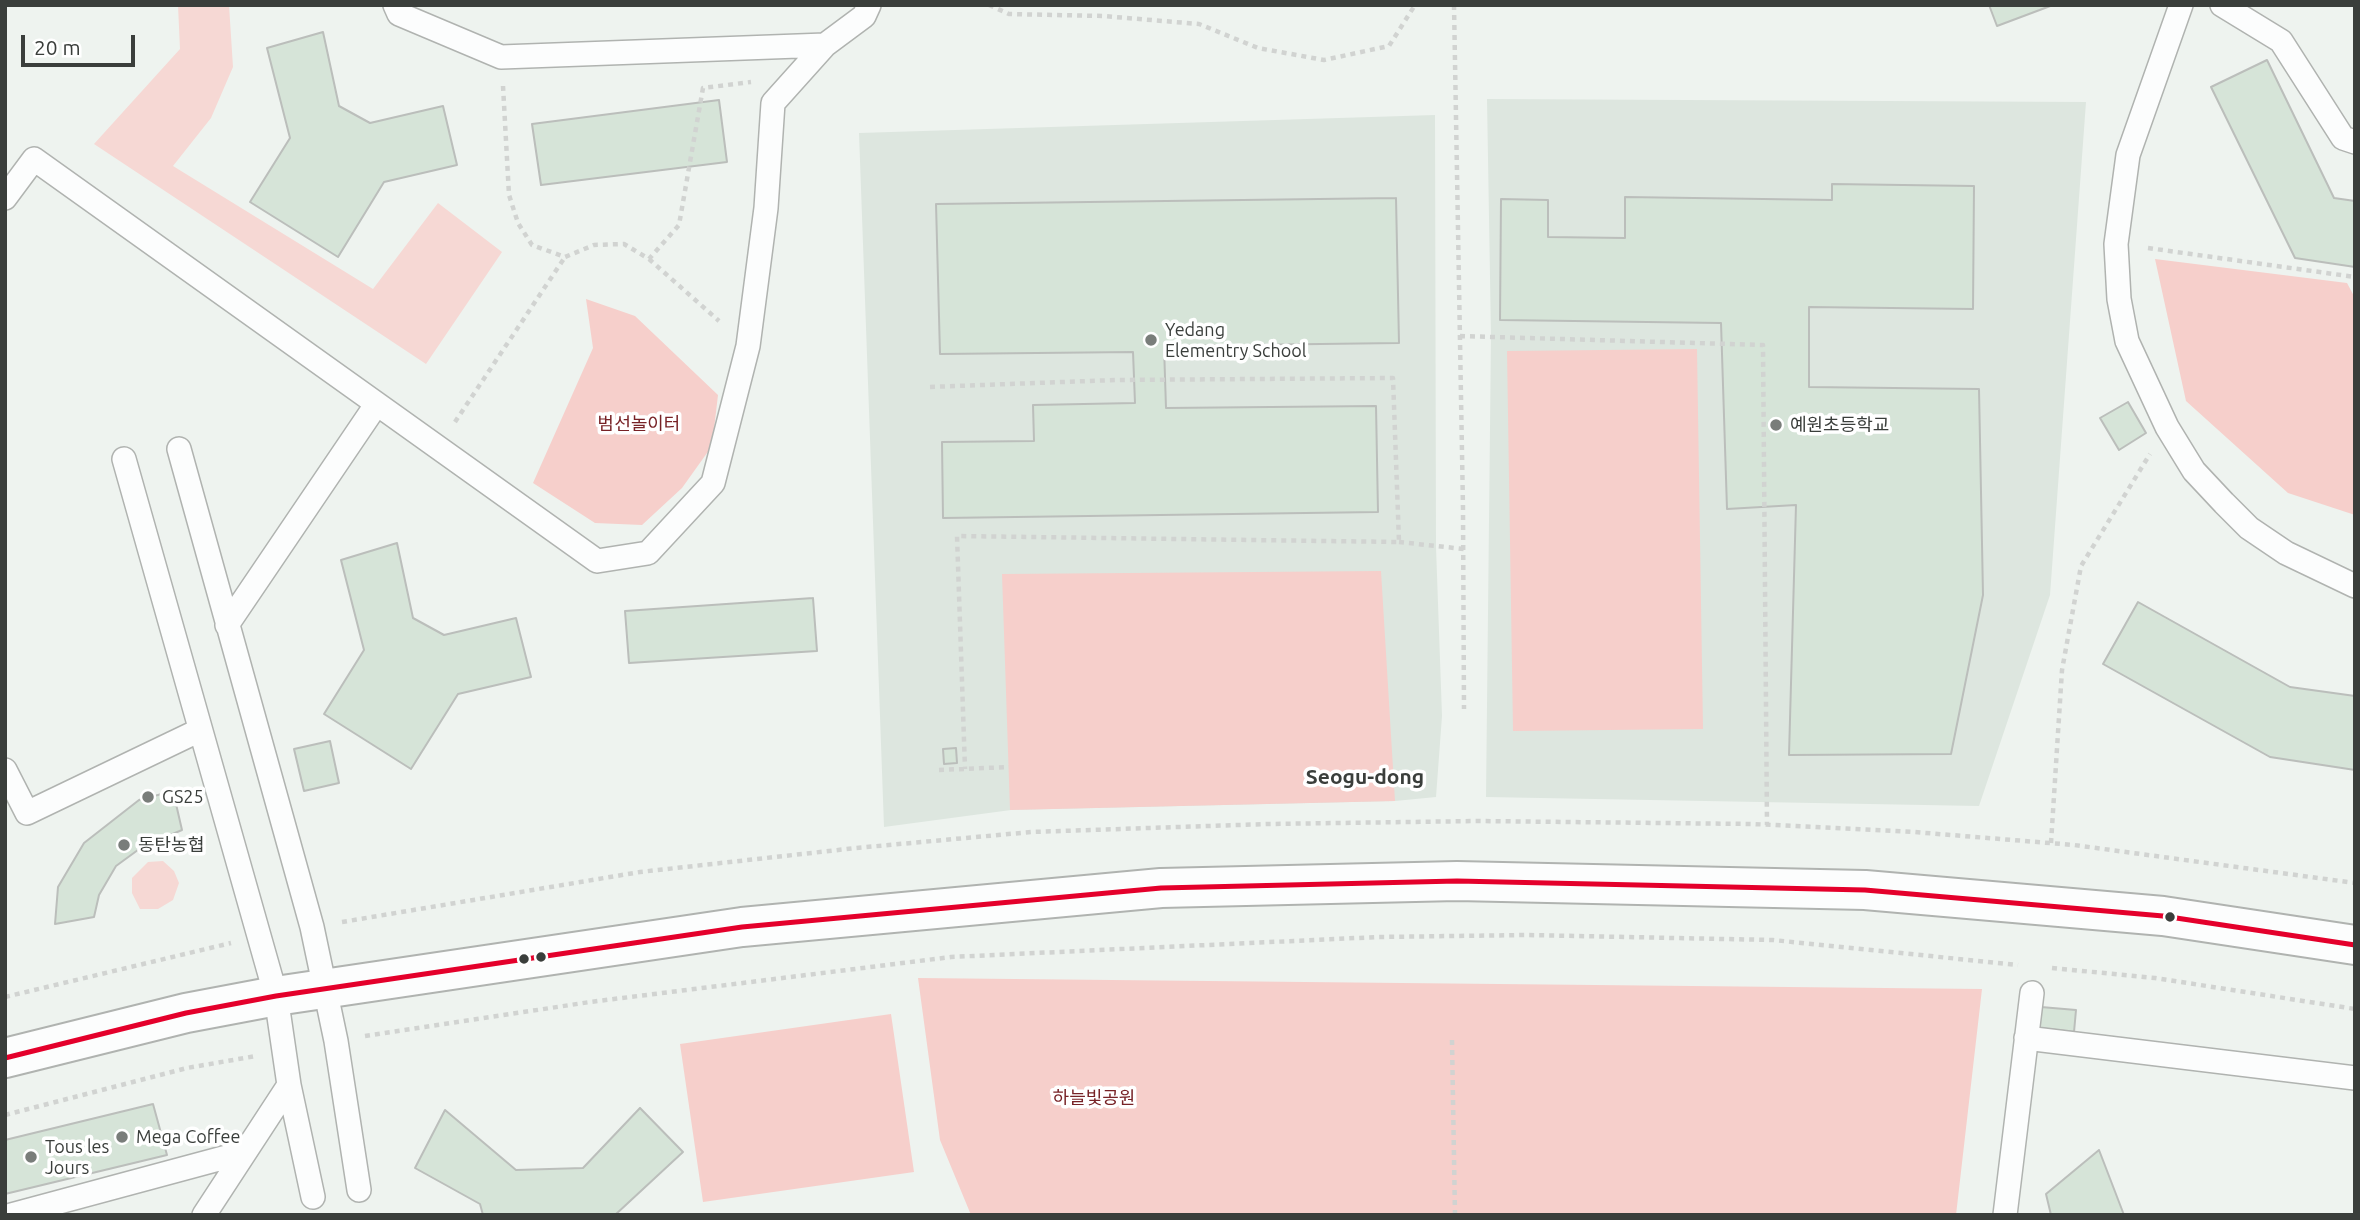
<!DOCTYPE html>
<html>
<head>
<meta charset="utf-8">
<style>
	body { margin:0 }
	#map { position:relative; width:2360px; height:1220px; overflow:hidden; background:#eef3ef; font-family:Ubuntu,sans-serif }
	canvas { display:block }
	.frame { position:absolute; inset:0; border:7px solid #3a3e3b; pointer-events:none }
	.scale { position:absolute; left:21px; top:35px; width:114px; height:32px; box-sizing:border-box; border:4px solid #3a3e3b; border-top:0; padding-left:9px; font-size:21px; line-height:24px; white-space:nowrap; color:#3a3e3b; -webkit-text-stroke:5px #fff; paint-order:stroke }
</style>
</head>
<body>
<div id="map">
<canvas width="2360" height="1220"></canvas>
<div class="frame"></div>
<div class="scale">20 m</div>
</div>
<script>
const c = document.querySelector('canvas').getContext('2d');
c.lineJoin = 'round';
function fillPath(path, color) { c.fillStyle = color; c.fill(path, 'evenodd'); }
const toPath = rows => new Path2D(rows.map(r => 'M' + r).join(''));
function stroke(path, color, width, dash) { c.strokeStyle = color; c.lineWidth = width; c.lineCap = dash ? 'butt' : 'round'; c.setLineDash(dash || []); c.stroke(path); }
function write(font, color, halo, rows, align = 'center') {
  c.font = font + ' Ubuntu,"Noto Sans KR",sans-serif'; c.lineWidth = 7; c.setLineDash([]); c.textBaseline = 'middle'; c.strokeStyle = halo; c.fillStyle = color; for (const [text, x, y, turn = 0] of rows) {
    c.save(); c.translate(x, y); c.rotate((+turn || 0) * Math.PI / 180); c.textAlign = isNaN(turn) ? turn : align; if (halo) c.strokeText(text, 0, 0); c.fillText(text, 0, 0); c.restore();
  }
}
fillPath(toPath([
	[1487,99,2086,102,2050,595,1979,806,1486,797,1491,336],
	[1435,115,1436,547,1442,716,1436,797,1395,801,1011,810,884,827,859,133]
]), '#dde6df');
fillPath(toPath([
	[2155,259,2347,283,2355,298,2355,515,2288,493,2186,401],
	[586,299,635,316,718,395,712,446,682,488,642,525,595,523,533,483,593,348],
	[1697,349,1703,729,1513,731,1507,351],
	[1381,571,1395,801,1010,810,1002,574],
	[918,978,1982,989,1956,1215,971,1215,940,1140],
	[891,1014,914,1172,703,1202,680,1044]
]), '#f6cfcb');
fillPath(toPath([
	[178,5,229,5,233,67,211,118,173,166,373,289,438,203,502,252,426,364,94,144,180,49],
	[163,861,174,871,179,883,173,900,158,909,140,909,132,893,132,878,148,862]
]), '#f6d8d4');
const building = toPath([
	[1989,5,2053,5,1997,26,1989,5],
	[323,32,339,106,370,123,443,106,457,165,384,182,338,257,250,202,290,138,267,48,323,32],
	[2267,60,2334,198,2355,201,2355,267,2295,258,2211,87,2267,60],
	[719,100,727,162,541,185,532,124,719,100],
	[1832,184,1974,186,1973,309,1809,307,1809,387,1979,389,1983,595,1951,754,1789,755,1796,505,1727,509,1721,323,1500,320,1501,199,1548,200,1548,237,1625,238,1625,197,1832,200,1832,184],
	[1396,198,1399,343,1164,346,1166,408,1376,406,1378,512,943,518,942,442,1034,441,1033,405,1135,403,1133,352,940,354,936,204,1396,198],
	[2128,402,2146,433,2119,450,2100,418,2128,402],
	[397,543,413,618,444,635,516,618,531,677,458,694,411,769,324,714,364,650,341,560,397,543],
	[813,598,817,651,629,663,625,611,813,598],
	[2138,602,2290,687,2355,696,2355,770,2270,757,2103,664,2138,602],
	[330,741,339,783,304,791,294,749,330,741],
	[956,748,957,763,944,764,943,749,956,748],
	[173,791,182,830,142,847,116,866,99,895,94,917,55,924,58,887,84,843,139,800,173,791],
	[2041,1007,2076,1010,2074,1032,2039,1028,2041,1007],
	[153,1104,167,1155,5,1194,5,1140,153,1104],
	[640,1108,683,1152,615,1215,483,1215,480,1204,415,1168,445,1110,516,1170,583,1168,640,1108],
	[2099,1150,2124,1215,2051,1215,2046,1194,2099,1150]
]);
fillPath(building, '#d6e4d8');
stroke(building, '#bbbebb', 2);
const lane = toPath([
	[395,5,399,14,501,57,825,45],
	[2181,5,2128,155,2116,244,2119,299,2127,341,2167,427,2194,471,2224,503,2249,528,2286,553,2355,586],
	[2222,5,2281,41,2343,138,2355,142],
	[5,198,34,159,597,561,648,553,713,483,748,346,766,208,773,103,825,45,864,16,869,5],
	[179,449,312,927,336,1041,359,1190],
	[124,459,276,996,289,1085,313,1197],
	[227,625,376,405],
	[5,770,27,813,200,730],
	[2026,1038,2355,1078],
	[11,1215,245,1152],
	[204,1215,289,1085],
	[2005,1215,2032,993]
]);
const secondary = toPath([
	[5,1058,186,1013,276,996,742,927,1161,888,1457,881,1865,890,2163,916,2355,945]
]);
stroke(lane, '#b0b3b0', 26);
stroke(secondary, '#b0b3b0', 42);
stroke(toPath([
	[989,5,1009,14,1103,16,1199,24,1258,48,1324,60,1389,46,1415,5],
	[1454,5,1463,508,1464,709],
	[503,86,509,195,518,223,532,245,565,257,594,245,624,244,649,259,679,225,703,88,751,82],
	[2148,248,2355,277],
	[649,259,719,321],
	[1460,336,1763,345,1767,825],
	[930,387,1115,380,1393,378,1399,542,957,536,965,769],
	[455,422,565,257],
	[1399,542,1464,549],
	[939,770,1009,767],
	[2051,843,2062,670,2081,566,2150,454],
	[342,922,640,872,856,848,1031,832,1267,824,1477,821,1753,824,1914,832,2074,845,2355,883],
	[2052,968,2155,978,2355,1009],
	[5,997,231,943],
	[365,1036,590,1002,951,957,1378,937,1528,935,1773,940,2018,965],
	[1452,1040,1455,1215],
	[5,1115,187,1068,256,1056]
]), '#d1d3d1', 4.5, [5, 5]);
stroke(lane, '#fcfdfd', 23);
stroke(secondary, '#fcfdfd', 38);
stroke(toPath([
	[5,1058,186,1013,276,996,742,927,1161,888,1457,881,1865,890,2163,916,2355,945]
]), '#e4002b', 5);
for (const [x, y, r, color] of [
	[1151,340,7,"#797d7a"],
	[1776,425,7,"#797d7a"],
	[148,797,7,"#797d7a"],
	[124,845,7,"#797d7a"],
	[2170,917,6,"#3a3e3b"],
	[541,957,6,"#3a3e3b"],
	[524,959,6,"#3a3e3b"],
	[122,1137,7,"#797d7a"],
	[31,1157,7,"#797d7a"]
]) { const dot = new Path2D(); dot.arc(x, y, r, 0, 2 * Math.PI); c.fillStyle = color; c.fill(dot); stroke(dot, '#fff', 2.5); }
write('18px', '#3a3e3b', '#fff', [
	["Yedang",1165,330],
	["Elementry School",1165,351],
	["예원초등학교",1790,425],
	["GS25",162,797],
	["동탄농협",138,845],
	["Mega Coffee",136,1137],
	["Tous les",45,1147],
	["Jours",45,1168]
], 'left');
write('18px', '#772226', '#fff', [
	["범선놀이터",639,424],
	["하늘빛공원",1094,1098]
]);
write('bold 21px', '#3a3e3b', '#fff', [
	["Seogu-dong",1365,777]
]);
</script>
</body>
</html>
